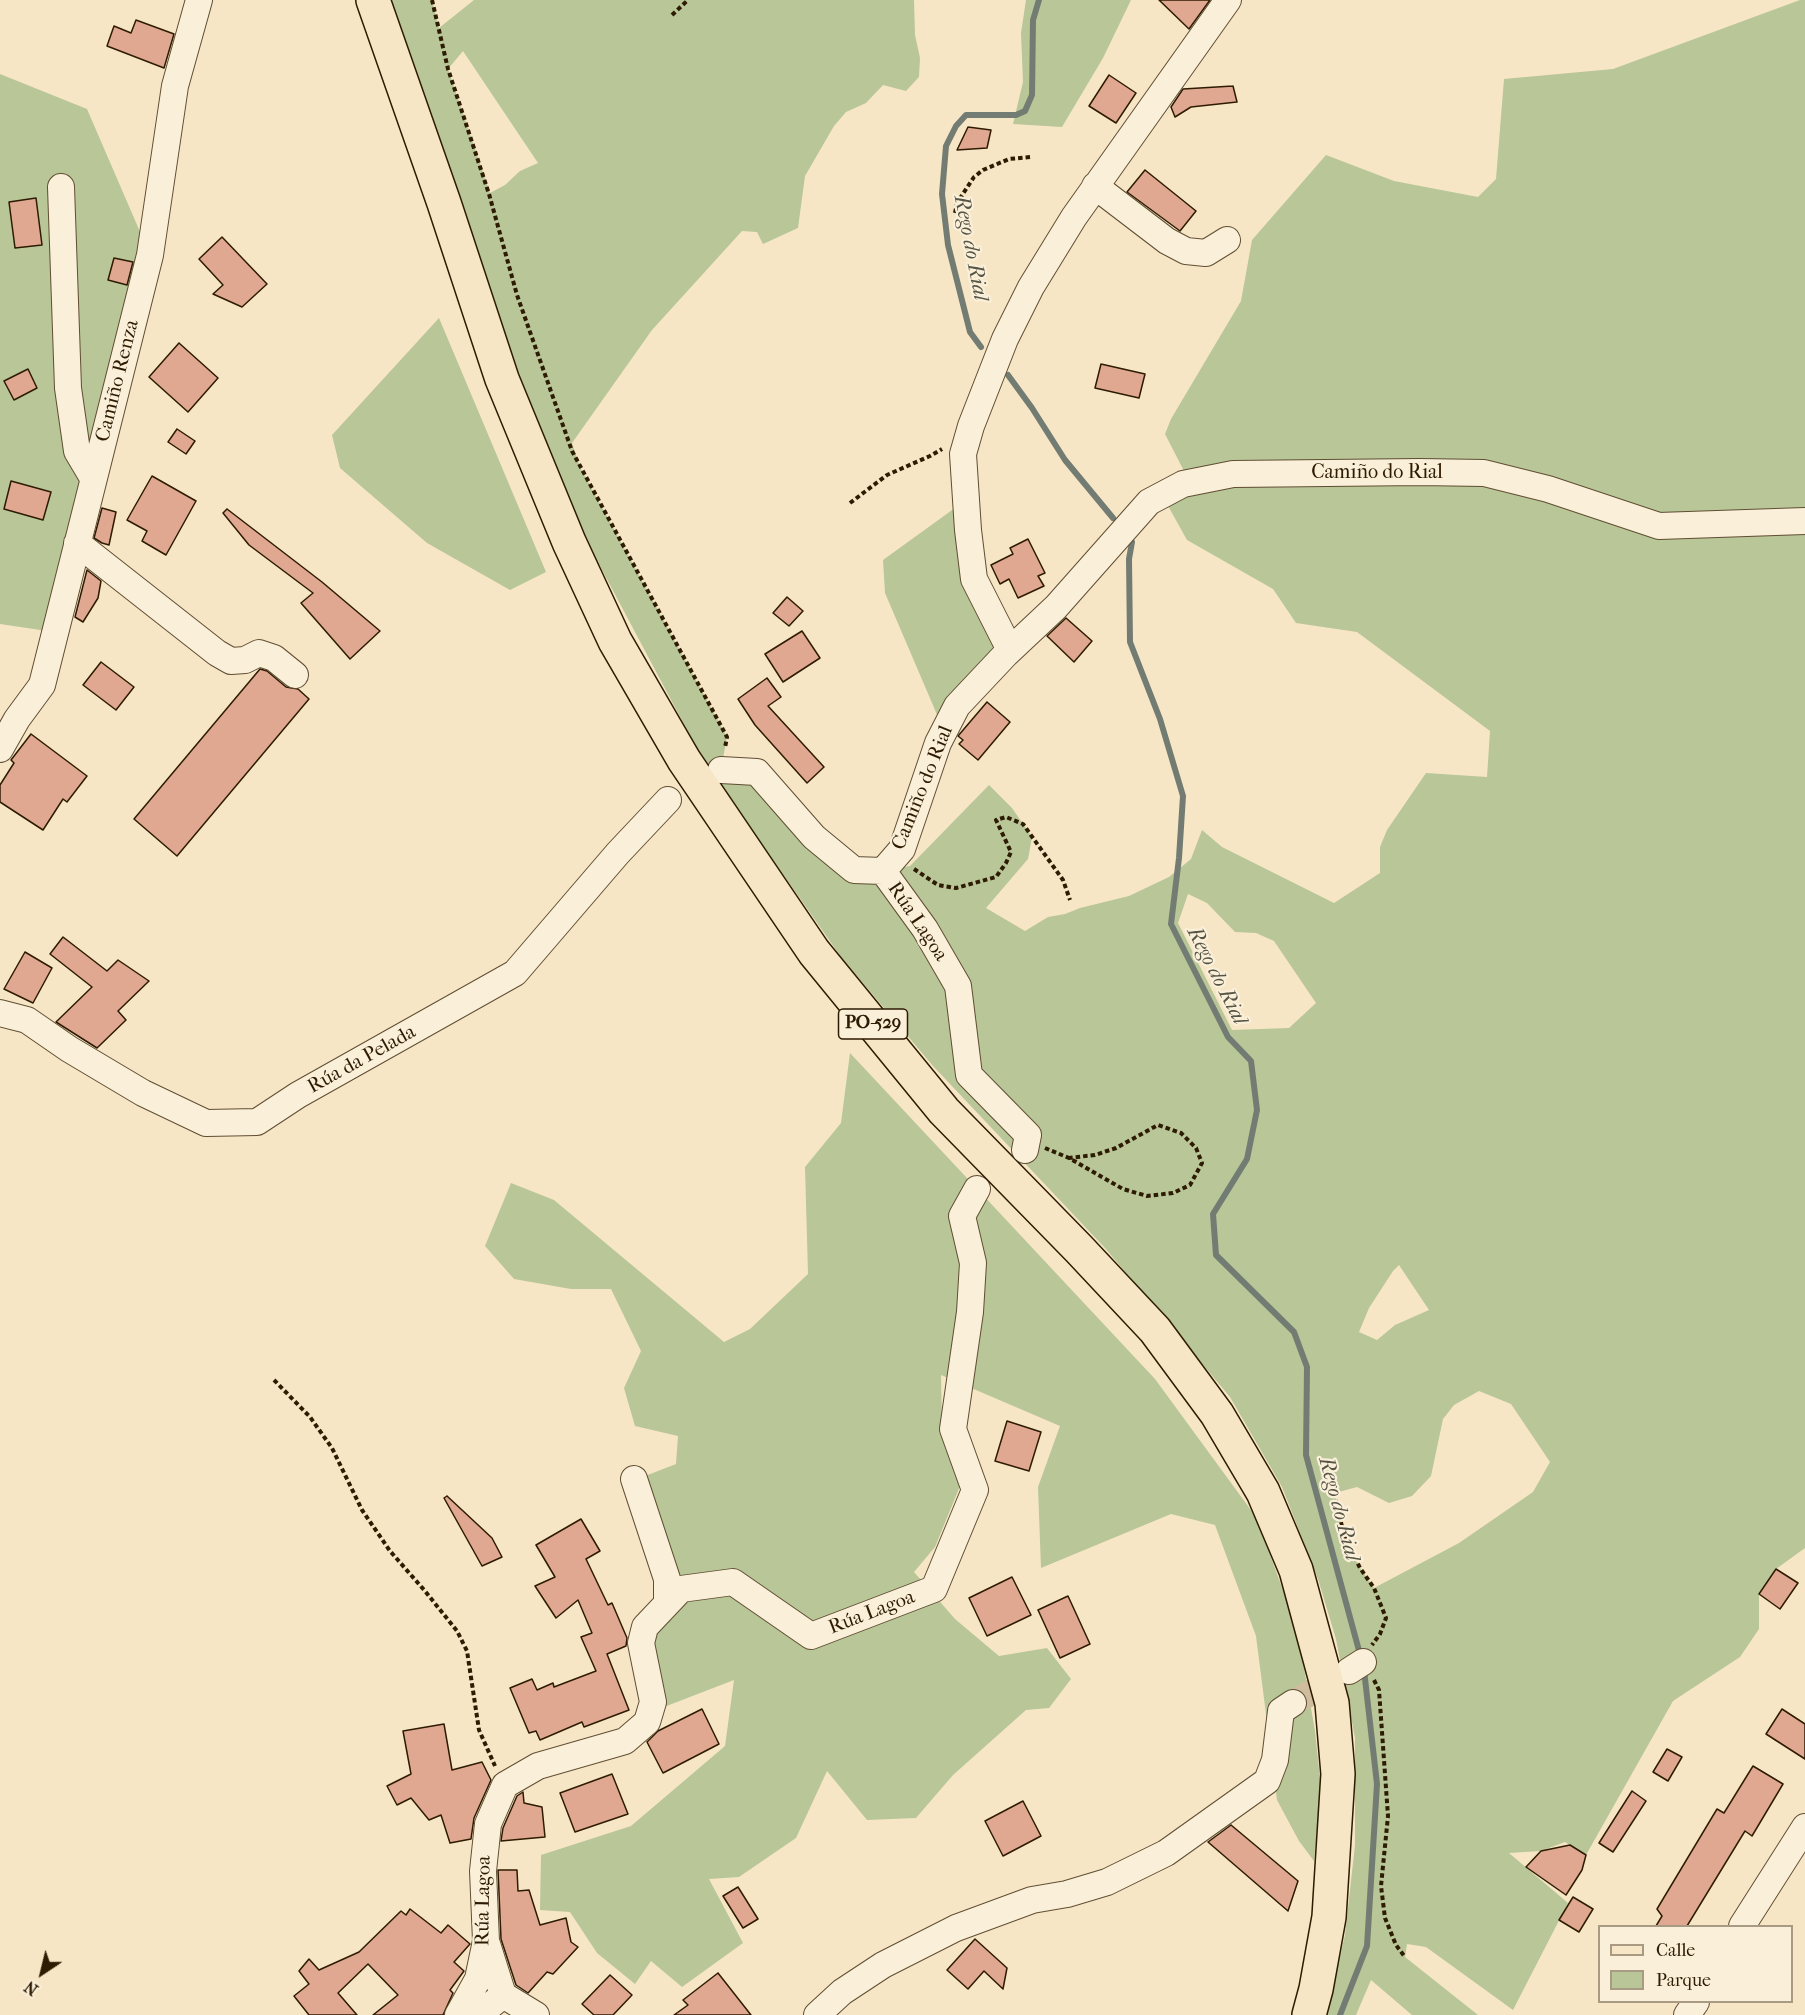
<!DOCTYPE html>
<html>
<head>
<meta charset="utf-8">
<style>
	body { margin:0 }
	#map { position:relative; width:1805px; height:2015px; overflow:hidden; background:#f7e6c5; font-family:"IM FELL French Canon",serif }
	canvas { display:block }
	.legend { position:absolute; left:1598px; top:1925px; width:195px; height:78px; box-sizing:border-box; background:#faefd9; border:2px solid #a89a83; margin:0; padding:8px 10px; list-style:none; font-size:18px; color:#2d1b02 }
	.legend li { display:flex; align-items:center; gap:12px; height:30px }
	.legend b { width:30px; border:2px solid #a89a83 }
	.north { position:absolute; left:12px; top:1943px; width:60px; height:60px; -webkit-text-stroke:4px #faefd9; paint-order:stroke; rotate:215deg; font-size:16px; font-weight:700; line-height:24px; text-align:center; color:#2d1b02 }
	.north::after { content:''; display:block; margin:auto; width:21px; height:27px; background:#2d1b02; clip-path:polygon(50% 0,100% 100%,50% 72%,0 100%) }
</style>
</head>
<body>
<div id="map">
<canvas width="1805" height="2015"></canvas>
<ul class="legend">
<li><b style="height:8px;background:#f7e6c5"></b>Calle</li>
<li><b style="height:16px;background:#b8c698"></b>Parque</li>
</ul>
<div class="north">N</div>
</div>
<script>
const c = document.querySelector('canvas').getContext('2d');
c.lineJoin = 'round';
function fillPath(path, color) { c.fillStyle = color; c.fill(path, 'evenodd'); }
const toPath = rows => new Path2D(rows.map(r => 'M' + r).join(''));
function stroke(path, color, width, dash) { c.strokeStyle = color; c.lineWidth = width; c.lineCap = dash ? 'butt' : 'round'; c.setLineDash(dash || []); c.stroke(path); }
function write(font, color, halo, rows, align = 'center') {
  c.font = font + ' "IM FELL French Canon",serif'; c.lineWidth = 4.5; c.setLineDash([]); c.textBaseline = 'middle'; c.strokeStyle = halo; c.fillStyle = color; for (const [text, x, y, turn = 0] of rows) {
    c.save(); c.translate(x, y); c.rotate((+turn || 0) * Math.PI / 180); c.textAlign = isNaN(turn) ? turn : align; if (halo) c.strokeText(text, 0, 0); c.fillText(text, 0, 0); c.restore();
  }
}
fillPath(toPath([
	[388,0,432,0,439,28,474,0,914,0,915,35,920,58,919,77,906,91,883,85,866,103,846,112,834,126,805,176,798,228,763,244,757,232,742,231,652,330,572,443,580,467,727,737,721,769,757,772,814,837,883,871,910,866,989,785,1012,808,1032,837,1028,859,986,908,1025,931,1048,917,1065,914,1080,908,1129,896,1169,877,1191,859,1202,830,1222,847,1334,903,1380,873,1380,847,1387,830,1426,773,1487,777,1490,731,1357,632,1296,623,1273,589,1187,540,1162,495,1184,471,1165,434,1171,419,1241,301,1252,240,1326,155,1394,181,1478,197,1496,179,1504,79,1613,69,1800,0,1805,0,1805,1548,1776,1569,1759,1594,1759,1629,1740,1657,1673,1701,1586,1855,1565,1842,1541,1851,1509,1853,1568,1903,1513,2010,1426,1947,1407,1944,1405,1957,1478,2015,1412,2015,1371,1980,1356,2015,1326,2015,1345,1935,1355,1845,1355,1738,1336,1639,1318,1579,1282,1487,1230,1397,1105,1248,933,1066,841,957,703,760,559,489,523,398],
	[463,51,538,163,520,171,505,185,490,193,448,69],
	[1188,894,1207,903,1235,932,1256,933,1274,941,1316,1003,1289,1028,1232,1030,1178,923],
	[1399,1265,1429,1310,1395,1325,1377,1340,1359,1332,1369,1308,1393,1271],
	[1479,1391,1511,1404,1550,1462,1533,1492,1459,1543,1374,1588,1360,1568,1344,1535,1335,1493,1357,1487,1389,1503,1412,1496,1431,1476,1443,1419,1454,1405],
	[1026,0,1131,0,1103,58,1062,127,1013,124,1023,82,1021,33],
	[0,74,87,109,150,255,54,632,0,624],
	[439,318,546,572,510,590,427,543,340,468,332,435],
	[966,500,974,579,1010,650,944,731,885,593,883,560],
	[850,1053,1155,1379,1256,1517,1297,1628,1315,1731,1321,1788,1314,1861,1299,1841,1277,1800,1256,1636,1215,1525,1171,1514,1041,1568,1038,1487,1060,1426,941,1375,942,1429,960,1486,935,1547,914,1572,955,1619,999,1656,1047,1648,1071,1679,1049,1708,1026,1710,953,1775,916,1818,867,1820,827,1771,796,1838,739,1877,709,1879,743,1943,682,1987,651,1961,635,1984,597,1953,570,1912,540,1910,541,1855,631,1826,725,1746,734,1680,664,1707,651,1636,680,1589,640,1478,676,1464,678,1436,635,1426,624,1388,641,1351,611,1289,571,1289,514,1279,485,1246,511,1183,554,1200,724,1342,750,1329,808,1274,805,1167,841,1123]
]), '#b8c698');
stroke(toPath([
	[981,347,970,332,948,245,942,194,946,146,956,126,966,115,1016,115,1025,111,1032,95,1033,20,1039,0],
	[1008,375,1032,408,1065,460,1113,518],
	[1132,542,1129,559,1130,642,1160,719,1183,796,1179,858,1171,924,1228,1037,1251,1061,1257,1110,1247,1159,1213,1214,1216,1255,1294,1332,1307,1367,1306,1455,1361,1658],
	[1340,2015,1367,1946,1377,1784,1364,1670]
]), '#737c73', 6);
const building = toPath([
	[1159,0,1210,0,1189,29,1159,0],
	[136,20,174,34,164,68,107,46,114,26,131,33,136,20],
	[1109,75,1136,93,1116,123,1089,106,1109,75],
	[1233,86,1237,102,1191,107,1175,117,1171,107,1183,89,1233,86],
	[968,127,991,130,987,148,957,150,968,127],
	[1145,170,1196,211,1180,231,1127,192,1145,170],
	[36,198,42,245,15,248,9,202,36,198],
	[222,237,267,284,242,307,213,294,223,285,199,259,222,237],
	[114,258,133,262,127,285,108,280,114,258],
	[179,343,218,378,188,412,149,377,179,343],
	[1101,364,1145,374,1139,398,1095,388,1101,364],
	[28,369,37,388,14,400,4,381,28,369],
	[177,429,195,441,186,454,168,442,177,429],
	[152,476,196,501,166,555,142,541,147,531,127,520,152,476],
	[11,481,51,492,43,520,4,509,11,481],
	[102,508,116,512,109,545,102,543,94,538,102,508],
	[227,509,322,582,380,631,350,659,301,603,313,593,249,545,223,513,227,509],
	[1028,539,1045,573,1038,576,1044,586,1018,598,1009,579,1000,584,991,565,1013,554,1010,548,1028,539],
	[87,570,101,581,98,598,83,622,75,617,87,570],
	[787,597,803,611,789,626,773,613,787,597],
	[1066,618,1092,641,1074,662,1047,636,1066,618],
	[802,631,820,658,783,682,765,654,802,631],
	[101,662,134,687,116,710,83,685,101,662],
	[260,669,267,671,286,687,298,689,309,699,177,856,134,819,260,669],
	[767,678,781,697,768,706,824,767,807,783,755,725,738,699,767,678],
	[987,702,1010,722,978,760,959,744,963,740,958,736,987,702],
	[31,734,87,776,67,802,63,799,43,830,0,802,0,785,14,763,11,760,31,734],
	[63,937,107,971,118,960,149,981,118,1011,126,1020,97,1048,56,1022,92,987,50,954,63,937],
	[25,952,52,968,33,1003,4,989,25,952],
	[1007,1421,1041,1432,1029,1471,995,1461,1007,1421],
	[447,1496,492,1538,502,1557,482,1566,444,1498,447,1496],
	[581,1519,600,1551,586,1559,608,1605,612,1603,627,1638,626,1646,607,1654,629,1710,584,1727,582,1722,540,1740,536,1731,529,1733,510,1688,532,1679,537,1690,553,1683,554,1687,596,1671,581,1637,592,1633,578,1600,556,1618,535,1586,555,1577,536,1545,581,1519],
	[1776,1569,1798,1583,1780,1609,1759,1594,1776,1569],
	[1012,1577,1031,1615,987,1636,969,1598,1012,1577],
	[1068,1596,1090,1644,1060,1658,1038,1610,1068,1596],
	[702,1709,719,1744,663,1773,647,1742,658,1731,702,1709],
	[1782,1709,1805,1724,1805,1759,1766,1734,1782,1709],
	[444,1724,452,1770,482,1762,491,1780,474,1818,471,1839,450,1843,441,1815,429,1820,411,1798,397,1805,387,1786,411,1774,403,1731,444,1724],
	[1667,1749,1682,1757,1668,1781,1653,1772,1667,1749],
	[1753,1766,1783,1784,1752,1836,1745,1831,1687,1926,1656,1926,1662,1916,1657,1909,1717,1809,1724,1813,1753,1766],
	[612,1774,628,1814,575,1832,560,1793,612,1774],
	[1632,1791,1646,1801,1613,1852,1599,1843,1632,1791],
	[523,1792,524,1803,542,1807,545,1837,501,1841,503,1828,517,1796,523,1792],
	[1023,1801,1041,1836,1003,1856,985,1821,1023,1801],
	[1231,1825,1298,1881,1288,1911,1208,1842,1231,1825],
	[1570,1845,1586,1855,1582,1870,1566,1895,1526,1867,1541,1851,1570,1845],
	[498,1870,517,1870,518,1891,529,1890,540,1925,566,1918,571,1942,578,1947,553,1974,547,1972,528,1993,516,1985,501,1939,498,1870],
	[738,1887,758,1919,743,1928,723,1896,738,1887],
	[1573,1897,1593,1909,1579,1932,1559,1920,1573,1897],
	[410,1909,441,1933,448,1925,470,1944,454,1962,464,1971,450,1990,453,1993,443,2015,373,2015,398,1995,368,1964,338,1993,357,2015,309,2015,294,1996,309,1984,299,1971,309,1959,319,1970,359,1952,401,1911,406,1915,410,1909],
	[975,1939,1007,1968,1003,1989,984,1971,968,1989,947,1970,975,1939],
	[718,1973,751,2015,674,2015,688,2005,683,2000,718,1973],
	[610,1975,632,1995,613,2015,594,2015,582,2004,610,1975]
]);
fillPath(building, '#e0a890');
stroke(building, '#2d1b02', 1.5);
stroke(toPath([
	[1293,1703,1341,1675]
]), '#cfbd9e', 26, [26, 13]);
const minor = toPath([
	[1095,186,1167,241,1186,251,1206,253,1227,240],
	[61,187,68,388,77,451,93,478],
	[77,543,217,653,231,661,245,660,259,653,274,658,295,675],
	[1010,650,974,579,968,530,963,454,971,426,1005,339,1031,287,1074,217,1228,0],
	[0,749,17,719,42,685,150,255,175,86,199,0],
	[721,770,757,772,814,837,854,870,883,871,925,929,958,986,969,1075,1028,1135,1025,1150],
	[883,871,902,849,938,743,957,706,1006,654,1056,607,1149,502,1183,484,1233,474,1420,472,1484,473,1548,489,1659,526,1805,521],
	[0,1013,27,1020,69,1049,143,1093,206,1123,257,1122,298,1095,515,973,618,853,668,800],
	[634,1479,667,1579,667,1603],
	[1349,1671,1363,1662],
	[1742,1926,1805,1827],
	[487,1944,503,1995,536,2015],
	[458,2015,478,1979,486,1941,483,1871,488,1824,505,1785,538,1766,625,1741,647,1722,653,1702,641,1643,645,1627,681,1589,733,1582,811,1636,934,1589,975,1490,953,1429,970,1312,973,1263,962,1216,977,1189],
	[479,2015,503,1995],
	[817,2015,842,1992,883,1965,956,1928,1032,1900,1067,1894,1107,1882,1166,1853,1267,1781,1275,1760,1281,1711,1293,1703],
	[1687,2015,1696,2002]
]);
const major = toPath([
	[373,0,444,203,502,379,569,542,615,641,684,760,814,952,944,1111,1079,1249,1155,1330,1217,1414,1263,1492,1296,1570,1332,1703,1338,1774,1329,1917,1316,1989,1309,2015]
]);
stroke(minor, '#604e33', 28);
stroke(major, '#2d1b02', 36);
stroke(toPath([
	[432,0,448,69,489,194,517,295,572,451,727,737,725,748],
	[672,15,688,0],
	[955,213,957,203,974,177,983,170,1009,159,1031,157],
	[850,503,887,475,930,456,942,449],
	[914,869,938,885,956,888,996,877,1006,863,1011,852,996,820,1006,817,1023,824,1063,880,1070,900],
	[1045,1148,1069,1158,1123,1189,1147,1196,1173,1193,1190,1185,1202,1163,1196,1148,1181,1133,1158,1125,1116,1148,1095,1155,1069,1158],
	[274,1380,310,1417,332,1448,362,1510,390,1551,425,1591,457,1631,467,1651,479,1730,495,1766],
	[1334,1493,1344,1535,1360,1568,1374,1588,1386,1618,1380,1634,1372,1645],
	[1374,1680,1379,1690,1388,1816,1381,1886,1385,1918,1396,1945,1405,1957]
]), '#2d1b02', 4, [4.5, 3]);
stroke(minor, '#faefd9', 26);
stroke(major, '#f7e6c5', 33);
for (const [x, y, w] of [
	[873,1024,69]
]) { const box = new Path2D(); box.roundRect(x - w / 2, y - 15, w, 30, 4.5); c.fillStyle = '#faefd9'; c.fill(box); stroke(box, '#2d1b02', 1.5); }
write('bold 18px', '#2d1b02', null, [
	["PO-529",873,1024]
]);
write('20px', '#2d1b02', '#faefd9', [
	["Camiño Renza",118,381,-76],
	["Camiño do Rial",1377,473],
	["Camiño do Rial",923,788,-68],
	["Rúa Lagoa",917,922,56],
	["Rúa da Pelada",362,1060,-29],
	["Rúa Lagoa",872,1613,-21],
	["Rúa Lagoa",484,1901,-89]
]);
write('italic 21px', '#565444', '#faefd9', [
	["Rego do Rial",970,248,79],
	["Rego do Rial",1216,976,63],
	["Rego do Rial",1338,1509,75]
]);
</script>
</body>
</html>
